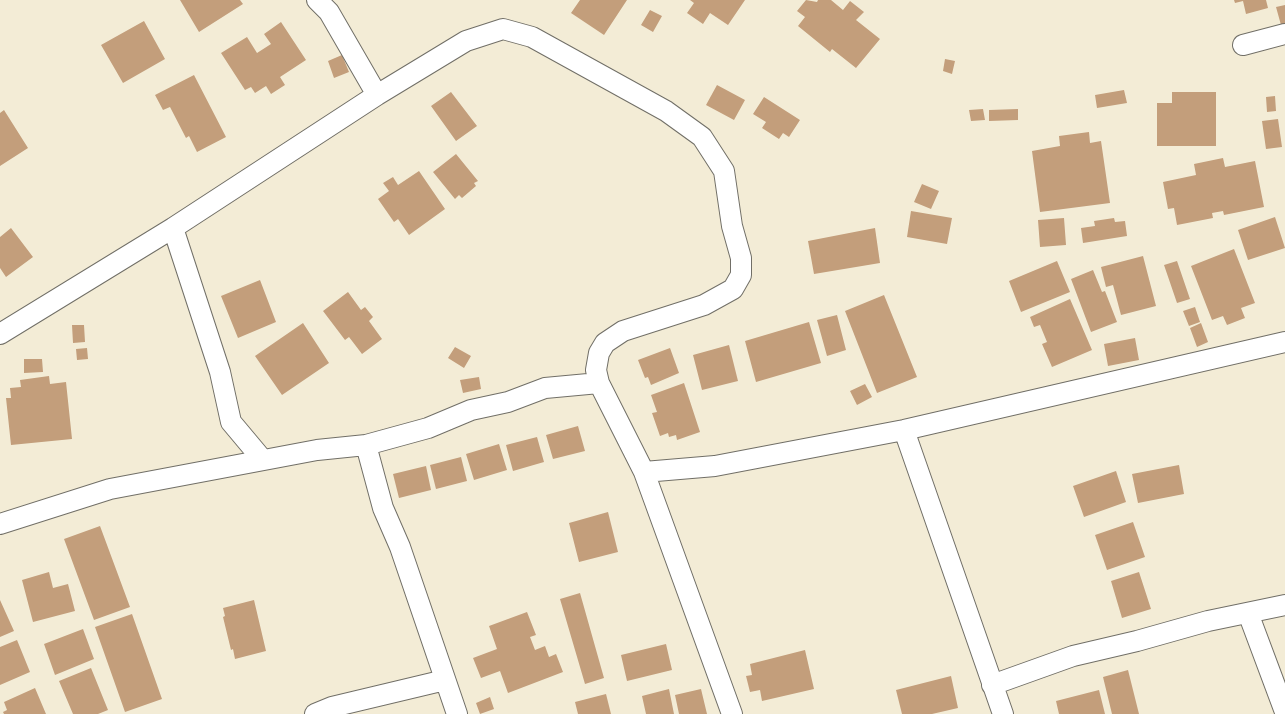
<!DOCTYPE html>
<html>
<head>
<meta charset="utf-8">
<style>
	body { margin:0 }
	canvas { display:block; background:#f3ecd6 }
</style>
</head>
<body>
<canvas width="1285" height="714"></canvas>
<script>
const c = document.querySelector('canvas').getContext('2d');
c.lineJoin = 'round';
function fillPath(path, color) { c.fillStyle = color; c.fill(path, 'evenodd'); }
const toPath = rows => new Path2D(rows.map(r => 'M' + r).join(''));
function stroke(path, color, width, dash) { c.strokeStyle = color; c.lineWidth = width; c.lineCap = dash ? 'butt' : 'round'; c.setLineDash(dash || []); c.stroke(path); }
fillPath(toPath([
	[180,0,240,0,243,4,199,32],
	[580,0,627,0,604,35,571,13],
	[690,0,745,0,728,25,710,13,703,24,687,13,694,3],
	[806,0,817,2,818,0,831,0,843,10,850,1,864,12,856,20,880,39,856,68,832,49,830,52,798,26,805,17,797,11],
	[1234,0,1266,0,1268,8,1246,14,1243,1,1235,3],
	[1285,5,1285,24,1281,25,1276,7],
	[650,10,662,16,653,32,641,25],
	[144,21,165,59,123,83,101,45],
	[281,22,306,60,280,77,285,85,271,94,266,86,255,93,251,87,245,90,221,53,247,37,257,53,271,44,264,34],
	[342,55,349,72,334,78,328,61],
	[945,59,955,61,952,74,943,71],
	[194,75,226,137,197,152,189,136,186,138,170,107,163,110,155,95],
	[717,85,745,100,734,120,706,105],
	[1124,90,1127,103,1097,108,1095,95],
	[451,92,477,126,456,141,431,106],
	[1172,92,1216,92,1216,146,1157,146,1157,103,1172,103],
	[1275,96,1276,111,1267,112,1266,97],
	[764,97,800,120,789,137,783,133,779,139,762,128,766,122,753,114],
	[983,109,985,120,971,121,969,110],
	[1018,109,1018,120,989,121,989,110],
	[4,110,28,148,0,166,0,113],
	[1278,119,1282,147,1266,149,1262,121],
	[1089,132,1090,143,1101,141,1110,203,1040,212,1032,151,1060,146,1059,136],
	[456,154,478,181,474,183,476,186,462,198,459,195,455,199,433,172],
	[1223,158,1225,167,1255,161,1264,207,1224,215,1223,211,1212,213,1213,218,1177,225,1174,208,1168,209,1163,182,1196,175,1194,164],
	[419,171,445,209,409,235,398,219,394,222,378,199,389,191,383,183,393,177,398,185],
	[922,184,939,191,931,209,914,202],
	[911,211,952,218,947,244,907,237],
	[1275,217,1285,248,1248,260,1238,230],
	[1064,218,1066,245,1040,247,1038,220],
	[1114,218,1115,222,1125,221,1127,236,1083,243,1081,228,1095,226,1094,221],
	[11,228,33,257,6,277,0,268,0,237],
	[875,228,880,263,814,274,808,241],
	[1234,249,1255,303,1241,308,1245,318,1227,325,1223,316,1212,320,1191,266],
	[1143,256,1156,306,1121,315,1113,285,1106,287,1101,267],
	[1057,261,1070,292,1021,312,1009,281],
	[1177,261,1190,299,1177,303,1164,265],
	[1093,270,1102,292,1105,291,1117,322,1091,332,1071,279],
	[260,280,276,322,238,338,221,296],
	[348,292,361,310,365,307,373,317,369,321,382,339,362,354,349,337,345,340,323,311],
	[884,295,917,377,877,393,845,311],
	[1070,299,1092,350,1052,367,1042,344,1047,342,1040,325,1034,327,1030,317],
	[1195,307,1200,322,1189,326,1183,311],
	[837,315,846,350,827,356,817,320],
	[809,322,821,363,756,382,745,341],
	[303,323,329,363,282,395,255,356],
	[1201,323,1208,342,1197,347,1190,328],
	[72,325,84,325,85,342,73,343],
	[1135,338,1139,360,1108,366,1104,344],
	[729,345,738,381,702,390,693,355],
	[455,347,471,356,464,368,448,358],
	[87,348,88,359,77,360,76,349],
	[670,348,679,373,651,385,648,377,645,378,638,360],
	[24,359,42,359,43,372,24,373],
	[49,376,50,384,66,382,72,439,11,445,6,398,11,398,10,388,21,387,20,380],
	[479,377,481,389,463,393,460,380],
	[684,383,700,432,677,440,676,435,669,437,668,433,660,436,652,413,657,412,651,395],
	[865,384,872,397,857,405,850,391],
	[578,426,585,451,553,459,546,435],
	[537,437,544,462,513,471,506,445],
	[499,444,507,470,474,480,466,454],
	[461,457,467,481,436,489,430,465],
	[1179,465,1184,494,1138,503,1132,474],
	[426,466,431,490,399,498,393,474],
	[1116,471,1126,502,1084,517,1073,486],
	[608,512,618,552,579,562,569,523],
	[1133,522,1145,557,1107,570,1095,535],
	[100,526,130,607,94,620,64,539],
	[49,572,53,588,68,584,75,611,33,622,22,580],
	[1139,572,1151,609,1122,618,1111,581],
	[580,593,604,678,585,684,560,599],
	[0,600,14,631,0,637],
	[254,600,266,651,235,659,233,649,231,650,223,617,225,616,223,608],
	[527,612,536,635,530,637,535,650,545,646,549,657,556,654,563,672,508,693,500,671,481,678,473,658,497,649,489,626],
	[132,614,162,699,125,712,95,627],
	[83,629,94,659,55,675,44,644],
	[17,640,30,672,0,685,0,647],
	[666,644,672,670,627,681,621,655],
	[805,650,814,689,762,701,760,690,750,692,746,676,752,675,750,664],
	[91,668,108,710,98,714,73,714,59,681],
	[1128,670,1139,714,1112,714,1103,677],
	[951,676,958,708,932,714,902,714,896,690],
	[35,688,46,714,4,714,3,712,7,710,4,702],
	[669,689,674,714,646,714,642,696],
	[701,689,707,714,679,714,675,695],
	[1099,690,1105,714,1059,714,1056,701],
	[606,694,611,714,578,714,575,702],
	[490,697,494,709,480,714,476,703]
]), '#c39e7b');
const minor = toPath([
	[317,0,329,12,377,95],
	[1243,45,1285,34],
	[173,228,220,372,231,422,262,459],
	[0,334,173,228,377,95,466,41,503,29,532,37,666,111,702,137,724,171,732,226,741,258,741,275,733,289,704,305,623,331,605,343,599,353,596,370,599,383,644,472,732,714],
	[904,430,1003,714],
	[366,445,383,508,400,547,457,714],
	[644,472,715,466,904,430,1285,342],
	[0,524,110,489,317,450,366,445,428,428,471,410,508,402,545,388,599,383],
	[1248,613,1285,712],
	[992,685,1073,656,1137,641,1208,621,1285,605],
	[315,714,332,707,445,680]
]);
stroke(minor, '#716f67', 22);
stroke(minor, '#fff', 20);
</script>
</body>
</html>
